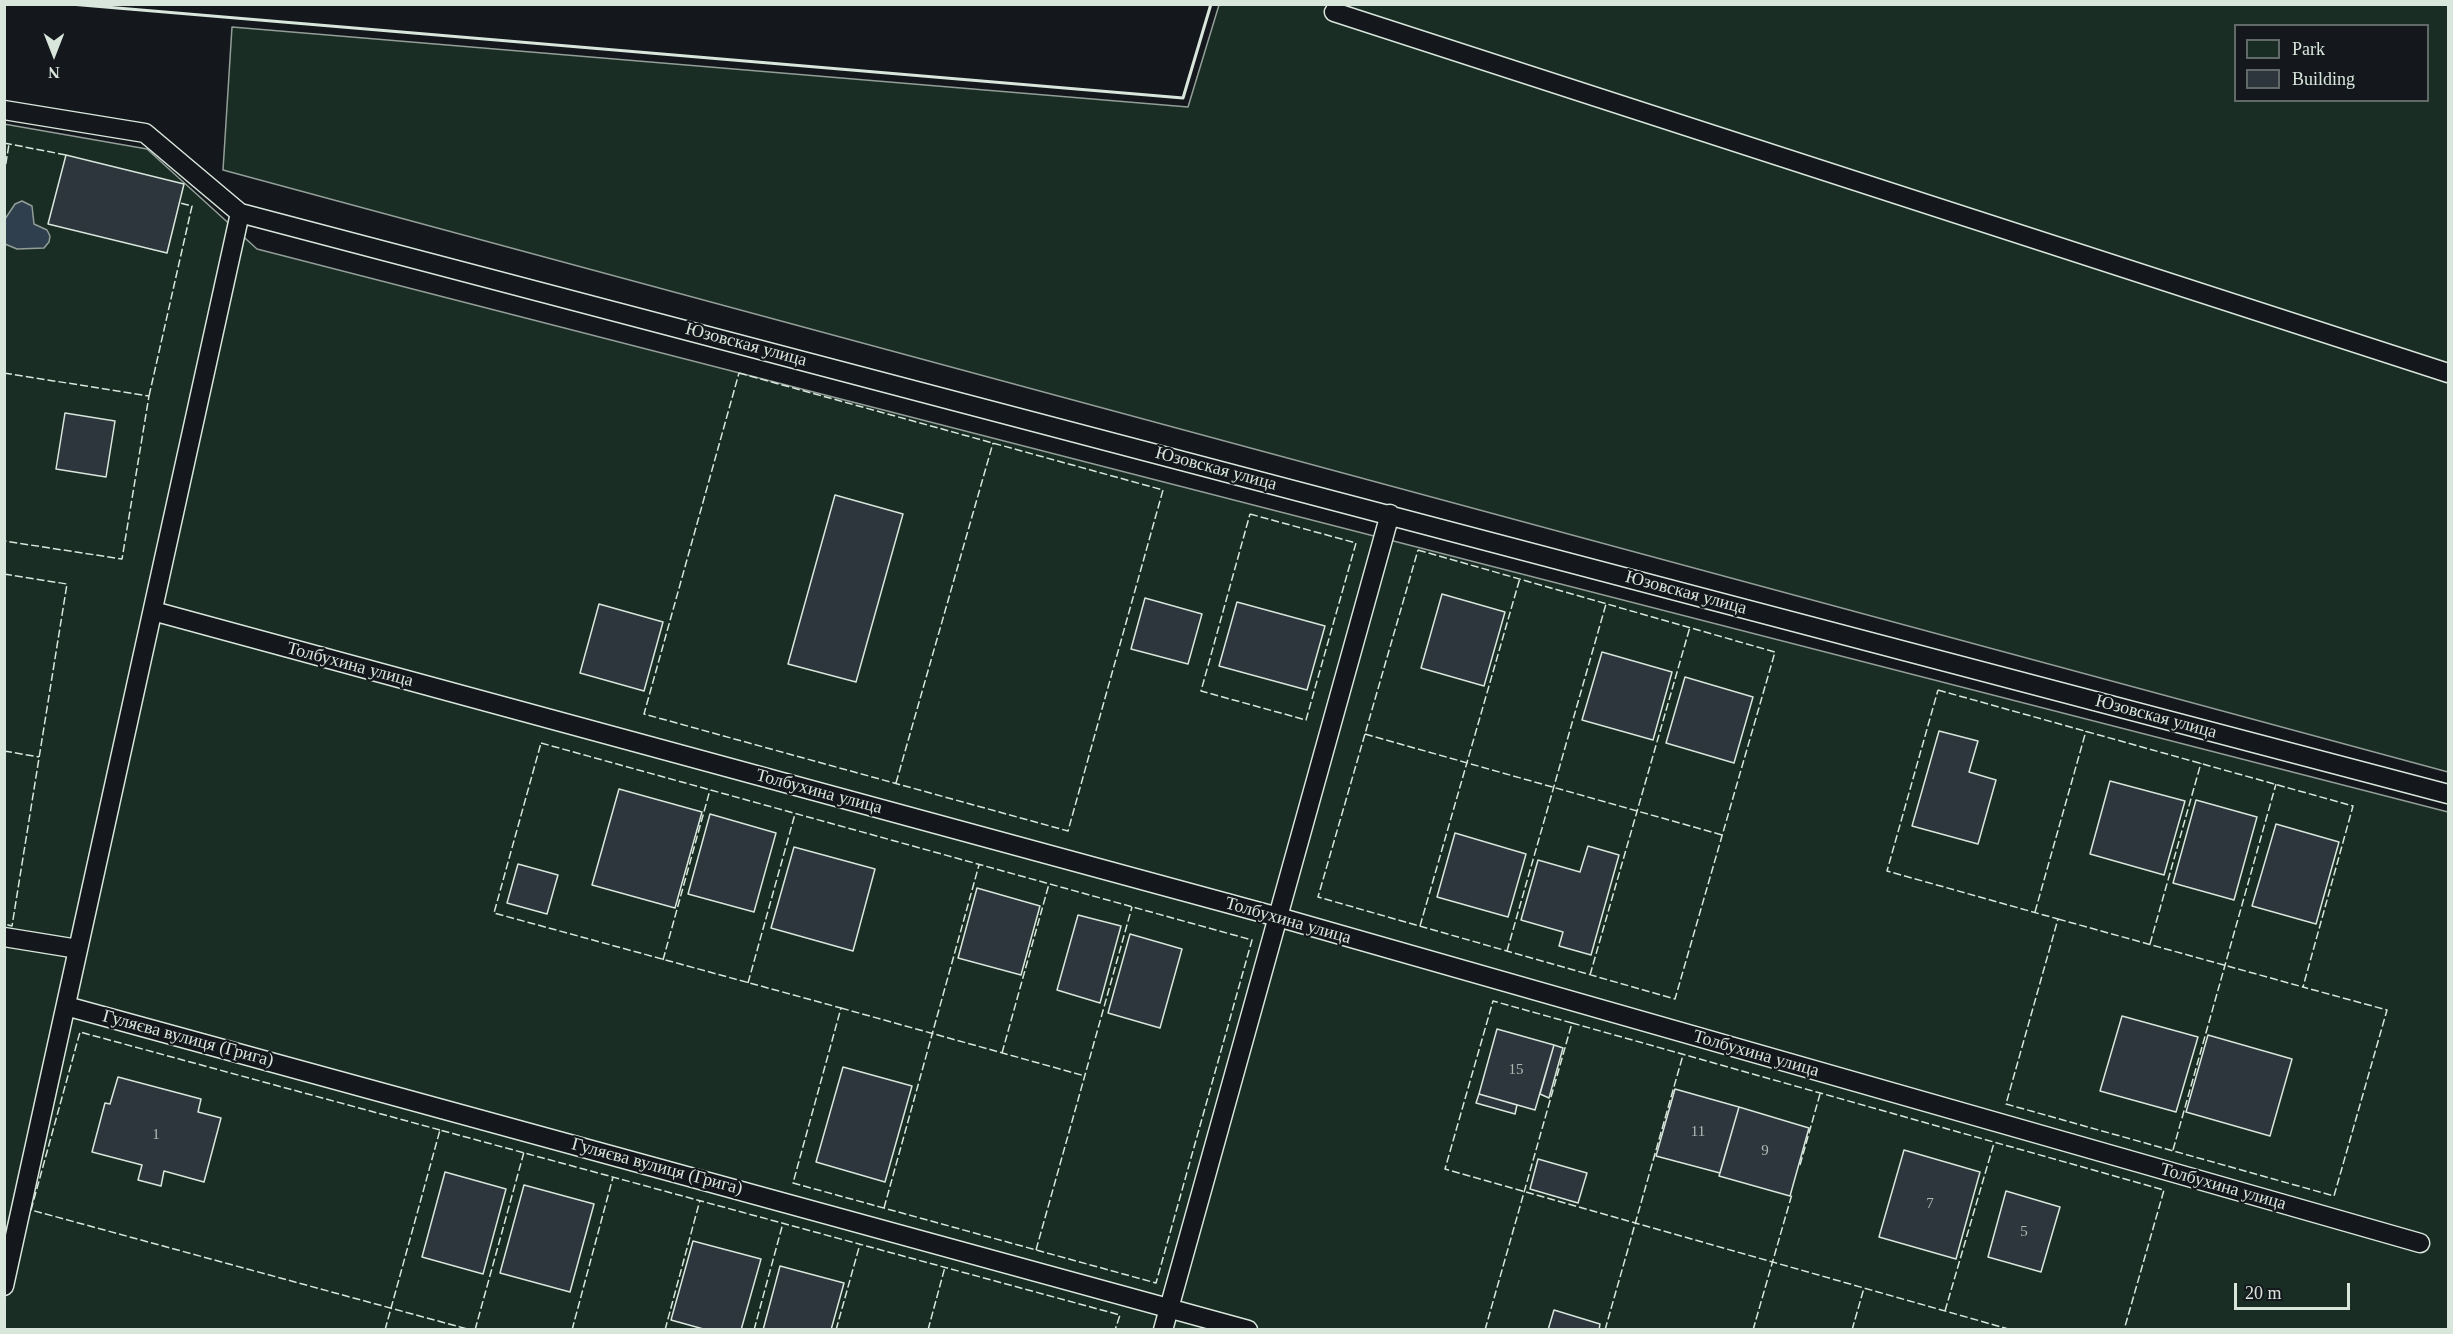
<!DOCTYPE html>
<html>
<head>
<meta charset="utf-8">
<style>
	body { margin:0 }
	#map { position:relative; width:2453px; height:1334px; overflow:hidden; background:#14181c; font-family:Georgia,serif }
	canvas { display:block }
	.frame { position:absolute; inset:0; border:6px solid #d8e6dc; pointer-events:none }
	.legend { position:absolute; left:2234px; top:24px; width:195px; height:78px; box-sizing:border-box; background:#14181c; border:2px solid #626a69; margin:0; padding:8px 10px; list-style:none; font-size:18px; color:#d8e6dc }
	.legend li { display:flex; align-items:center; gap:12px; height:30px }
	.legend b { width:30px; border:2px solid #626a69 }
	.north { position:absolute; left:24px; top:24px; width:60px; height:60px; -webkit-text-stroke:4px #14181c; paint-order:stroke; rotate:180deg; font-size:16px; font-weight:700; line-height:24px; text-align:center; color:#d8e6dc }
	.north::after { content:''; display:block; margin:auto; width:21px; height:27px; background:#d8e6dc; clip-path:polygon(50% 0,100% 100%,50% 72%,0 100%) }
	.scale { position:absolute; left:2234px; top:1283px; width:116px; height:27px; box-sizing:border-box; border:3px solid #d8e6dc; border-top:0; padding-left:8px; font-size:18px; line-height:21px; white-space:nowrap; color:#d8e6dc; -webkit-text-stroke:4px #14181c; paint-order:stroke }
</style>
</head>
<body>
<div id="map">
<canvas width="2453" height="1334"></canvas>
<div class="frame"></div>
<ul class="legend">
<li><b style="height:16px;background:#1a2d24"></b>Park</li>
<li><b style="height:16px;background:#2c363c"></b>Building</li>
</ul>
<div class="north">N</div>
<div class="scale">20 m</div>
</div>
<script>
const c = document.querySelector('canvas').getContext('2d');
c.lineJoin = 'round';
function fillPath(path, color) { c.fillStyle = color; c.fill(path, 'evenodd'); }
const toPath = rows => new Path2D(rows.map(r => 'M' + r).join(''));
function stroke(path, color, width, dash) { c.strokeStyle = color; c.lineWidth = width; c.lineCap = dash ? 'butt' : 'round'; c.setLineDash(dash || []); c.stroke(path); }
function write(font, color, halo, rows, align = 'center') {
  c.font = font + ' Georgia,serif'; c.lineWidth = 4.5; c.setLineDash([]); c.textBaseline = 'middle'; c.strokeStyle = halo; c.fillStyle = color; for (const [text, x, y, turn = 0] of rows) {
    c.save(); c.translate(x, y); c.rotate((+turn || 0) * Math.PI / 180); c.textAlign = isNaN(turn) ? turn : align; if (halo) c.strokeText(text, 0, 0); c.fillText(text, 0, 0); c.restore();
  }
}
const green = toPath([
	[1219,5,2448,5,2448,772,223,170,232,27,1188,107,1219,5],
	[2236,26,2428,26,2428,100,2236,100,2236,26],
	[4,124,147,149,257,249,2448,812,2448,1329,5,1329,4,124]
]);
fillPath(green, '#1a2d24');
stroke(green, '#939e99', 1.5);
const water = toPath([
	[22,201,32,206,34,224,47,230,50,236,49,242,44,248,17,249,5,244,5,219,15,204,22,201]
]);
fillPath(water, '#2f3f4d');
stroke(water, '#939e99', 1.5);
const building = toPath([
	[66,155,184,184,167,253,48,224,66,155],
	[65,413,115,421,106,477,56,469,65,413],
	[835,495,903,514,856,682,788,664,835,495],
	[1442,594,1505,612,1484,686,1421,668,1442,594],
	[1145,598,1202,614,1188,664,1131,649,1145,598],
	[1237,602,1325,626,1307,690,1219,666,1237,602],
	[599,604,663,622,644,691,580,673,599,604],
	[1602,652,1672,672,1653,740,1582,720,1602,652],
	[1685,677,1753,697,1734,763,1666,743,1685,677],
	[1939,731,1978,741,1969,772,1996,780,1978,844,1912,826,1939,731],
	[2110,781,2185,801,2164,875,2090,854,2110,781],
	[619,789,702,812,675,908,592,885,619,789],
	[2196,800,2257,817,2234,900,2173,883,2196,800],
	[710,814,776,833,754,912,688,894,710,814],
	[2276,824,2339,842,2316,924,2252,906,2276,824],
	[1455,833,1526,854,1508,917,1437,897,1455,833],
	[1588,846,1619,855,1591,955,1559,946,1563,932,1521,920,1538,860,1580,872,1588,846],
	[794,847,875,869,853,951,771,928,794,847],
	[518,864,558,875,547,914,507,903,518,864],
	[977,888,1040,906,1021,975,958,958,977,888],
	[1078,915,1121,926,1100,1003,1057,990,1078,915],
	[1130,934,1182,949,1160,1028,1108,1013,1130,934],
	[2122,1016,2198,1037,2176,1112,2100,1091,2122,1016],
	[1497,1029,1554,1045,1535,1110,1479,1094,1497,1029],
	[2208,1035,2292,1059,2270,1136,2186,1112,2208,1035],
	[1554,1045,1563,1048,1549,1098,1540,1094,1554,1045],
	[843,1067,912,1086,885,1182,816,1162,843,1067],
	[118,1077,201,1099,198,1112,221,1118,204,1182,164,1171,161,1186,138,1180,142,1165,92,1152,105,1103,110,1104,118,1077],
	[1675,1089,1739,1107,1720,1173,1656,1156,1675,1089],
	[1479,1094,1517,1105,1515,1114,1476,1103,1479,1094],
	[1739,1107,1809,1128,1790,1196,1719,1176,1739,1107],
	[1904,1150,1980,1172,1956,1259,1879,1237,1904,1150],
	[1538,1159,1587,1173,1578,1203,1530,1189,1538,1159],
	[445,1172,506,1189,483,1274,422,1257,445,1172],
	[524,1185,594,1204,570,1292,500,1273,524,1185],
	[2006,1191,2060,1207,2041,1272,1988,1257,2006,1191],
	[693,1241,761,1259,741,1330,707,1330,671,1320,693,1241],
	[780,1266,844,1283,831,1330,763,1330,780,1266],
	[1554,1310,1600,1324,1599,1330,1548,1330,1554,1310]
]);
fillPath(building, '#2c363c');
stroke(building, '#d8e6dc', 1.5);
const service = toPath([
	[1334,12,2448,373],
	[4,110,145,133,240,213,2448,794],
	[153,611,1278,917,2420,1243],
	[4,937,78,949],
	[66,1006,1248,1330],
	[4,1286,240,213],
	[1163,1330,1390,514]
]);
stroke(service, '#d8e6dc', 21);
stroke(service, '#14181c', 18);
stroke(toPath([
	[4,143,66,155],
	[4,175,9,144],
	[4,373,149,396,122,559,4,541],
	[739,373,1163,490,1068,831,644,714,739,373],
	[149,396,192,206,180,203],
	[1250,514,1356,543,1306,720,1201,691,1250,514],
	[1418,550,1775,652,1675,999,1318,897,1418,550],
	[4,574,67,584,12,926,4,924],
	[1938,690,2353,806,2303,987,2387,1010,2334,1196,2006,1104,2058,919,1887,871,1938,690],
	[1365,734,1722,835],
	[541,743,1252,940,1156,1283,793,1183,841,1008,494,913,541,743],
	[4,751,39,757],
	[896,783,993,443],
	[2035,912,2086,731],
	[2058,919,2303,987],
	[1420,926,1520,578],
	[2150,944,2201,763],
	[1507,951,1606,604],
	[4,958,4,961],
	[663,960,710,790],
	[1590,975,1690,627],
	[748,983,795,814],
	[841,1008,1085,1076],
	[1572,1023,1493,1001,1445,1169,2012,1330],
	[1002,1053,1049,884],
	[440,1130,80,1032,31,1210,471,1330],
	[2173,1150,2276,784],
	[1800,1165,1820,1094],
	[884,1208,979,865],
	[1036,1250,1132,907],
	[1945,1311,1994,1143],
	[385,1330,440,1130,1120,1315,1115,1330],
	[475,1330,524,1152],
	[572,1330,613,1177],
	[665,1330,700,1200],
	[754,1330,783,1223],
	[836,1330,860,1244],
	[928,1330,945,1267],
	[1485,1330,1572,1023,2164,1190,2124,1330],
	[1605,1330,1683,1055],
	[1753,1330,1792,1194],
	[1852,1330,1864,1288]
]), '#d8e6dc', 1.5, [8, 3]);
stroke(toPath([
	[70,4,1183,98,1211,4]
]), '#d8e6dc', 3);
write('15px', '#adbab4', null, [
	["15",1516,1070],
	["11",1698,1132],
	["1",156,1135],
	["9",1765,1151],
	["7",1930,1204],
	["5",2024,1232]
]);
write('18px', '#d8e6dc', '#14181c', [
	["Юзовская улица",746,345,15],
	["Юзовская улица",1216,469,15],
	["Юзовская улица",1686,593,15],
	["Толбухина улица",350,665,15],
	["Юзовская улица",2156,717,15],
	["Толбухина улица",819,792,15],
	["Толбухина улица",1288,921,16],
	["Гуляєва вулиця (Грига)",188,1039,15],
	["Толбухина улица",1756,1054,16],
	["Гуляєва вулиця (Грига)",657,1167,15],
	["Толбухина улица",2223,1187,16]
]);
</script>
</body>
</html>
